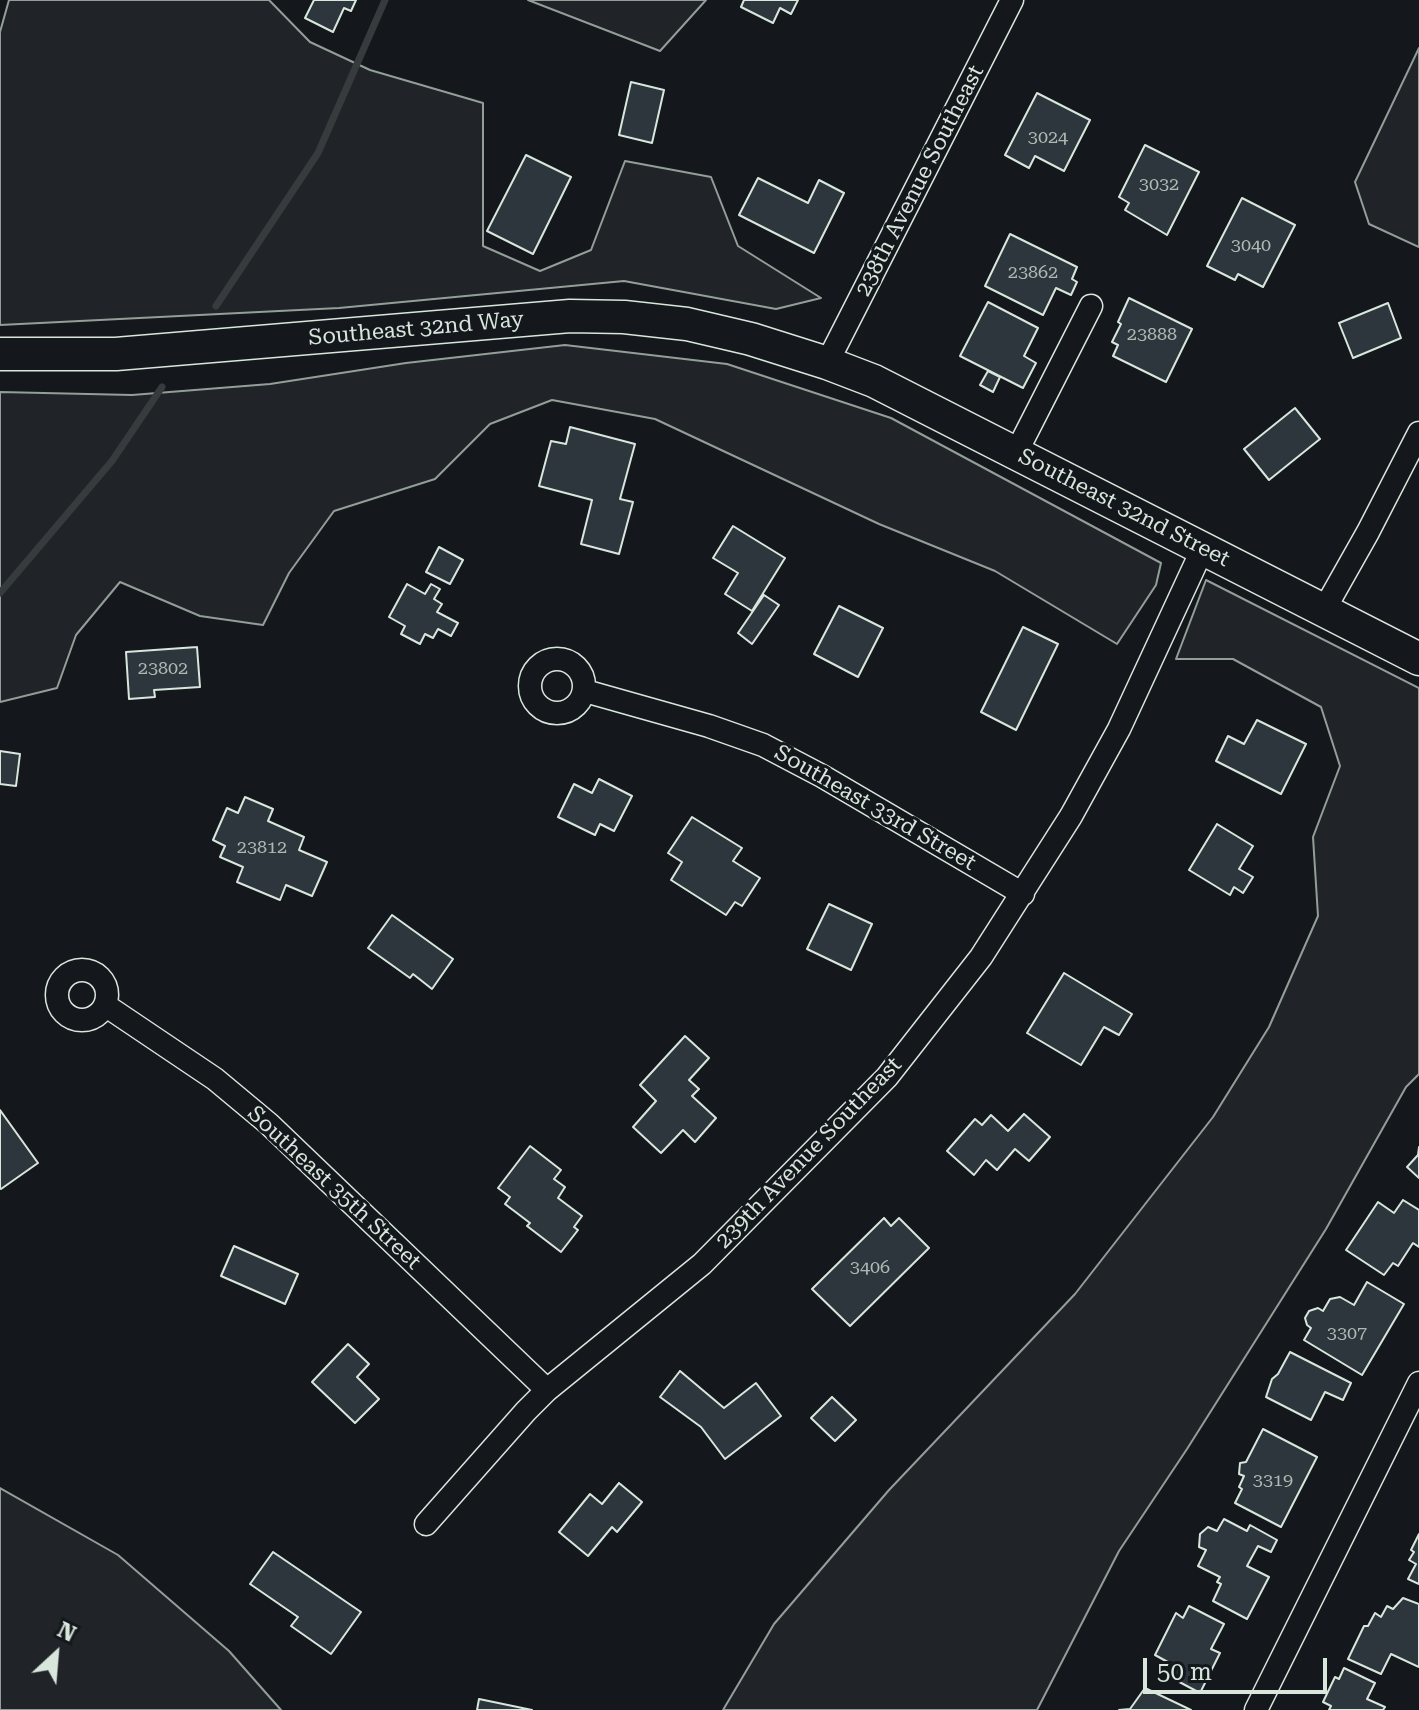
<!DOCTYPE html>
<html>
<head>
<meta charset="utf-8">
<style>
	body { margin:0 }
	#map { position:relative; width:1419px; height:1710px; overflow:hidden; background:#14181c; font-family:"Roboto Serif",serif }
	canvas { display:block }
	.north { position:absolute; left:16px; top:1614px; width:80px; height:80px; -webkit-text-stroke:6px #14181c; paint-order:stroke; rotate:26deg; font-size:22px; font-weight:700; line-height:32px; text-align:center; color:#d8e6dc }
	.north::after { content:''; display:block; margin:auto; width:28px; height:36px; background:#d8e6dc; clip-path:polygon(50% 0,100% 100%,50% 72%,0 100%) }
	.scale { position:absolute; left:1143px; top:1658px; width:184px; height:36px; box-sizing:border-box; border:4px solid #d8e6dc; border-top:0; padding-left:10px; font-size:24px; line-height:28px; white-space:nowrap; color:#d8e6dc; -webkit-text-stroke:6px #14181c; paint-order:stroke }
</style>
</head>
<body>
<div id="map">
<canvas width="1419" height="1710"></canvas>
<div class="north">N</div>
<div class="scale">50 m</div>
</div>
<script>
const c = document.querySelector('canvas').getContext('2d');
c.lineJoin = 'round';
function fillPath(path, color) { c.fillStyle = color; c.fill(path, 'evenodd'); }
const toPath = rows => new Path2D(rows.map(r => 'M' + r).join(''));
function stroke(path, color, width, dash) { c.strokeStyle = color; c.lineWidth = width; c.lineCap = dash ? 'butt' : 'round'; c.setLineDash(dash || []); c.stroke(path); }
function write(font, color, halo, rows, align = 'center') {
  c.font = font + ' "Roboto Serif",serif'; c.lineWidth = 6; c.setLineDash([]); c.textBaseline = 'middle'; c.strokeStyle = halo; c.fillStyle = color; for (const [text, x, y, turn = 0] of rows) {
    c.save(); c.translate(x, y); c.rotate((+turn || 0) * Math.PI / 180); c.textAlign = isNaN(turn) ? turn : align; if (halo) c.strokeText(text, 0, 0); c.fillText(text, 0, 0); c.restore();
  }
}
const green = toPath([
	[9,0,269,0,310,42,370,70,483,103,483,246,540,271,591,250,625,161,711,177,738,246,821,298,776,309,624,281,339,308,0,325,0,32,9,0],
	[528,0,706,0,660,51,528,0],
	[1419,48,1419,247,1369,224,1355,182,1419,48],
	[565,345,727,364,891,418,1161,563,1156,585,1117,644,995,571,879,524,655,419,552,400,490,424,435,479,334,511,289,573,263,625,200,616,120,582,76,635,57,688,0,702,0,392,132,395,270,384,406,363,565,345],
	[1206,580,1419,688,1419,1074,1406,1087,1326,1229,1187,1449,1119,1551,1037,1710,723,1710,774,1624,889,1490,1075,1294,1213,1117,1269,1027,1318,916,1313,837,1340,766,1321,707,1233,659,1176,659,1206,580],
	[0,1488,118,1555,229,1651,281,1710,0,1710,0,1488]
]);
fillPath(green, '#202428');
stroke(green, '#939e99', 2);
stroke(toPath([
	[216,306,318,153,385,0],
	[0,593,112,461,162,387]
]), '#363b3e', 7);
const building = toPath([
	[314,0,356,0,351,11,344,8,333,32,305,18,314,0],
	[744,0,798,0,791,14,780,8,773,23,741,7,744,0],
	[631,82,664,90,652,143,619,135,631,82],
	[1037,93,1090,120,1064,171,1035,156,1029,168,1005,155,1037,93],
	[1145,145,1199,172,1167,235,1125,210,1129,203,1119,197,1145,145],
	[526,155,571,177,533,254,487,231,526,155],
	[758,178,808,203,819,180,844,193,814,253,739,215,758,178],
	[1242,198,1295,225,1263,287,1238,274,1235,280,1207,266,1242,198],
	[1010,234,1077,267,1072,279,1077,282,1071,295,1056,288,1043,315,985,286,1010,234],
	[1129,298,1192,329,1166,382,1113,356,1118,345,1112,342,1121,324,1118,322,1129,298],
	[988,302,1038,328,1024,356,1036,363,1023,388,960,356,988,302],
	[1388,303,1401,338,1353,358,1339,323,1388,303],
	[988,371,1000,377,993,392,980,385,988,371],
	[1295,408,1320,439,1269,480,1244,449,1295,408],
	[570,427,635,444,620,499,633,502,619,554,581,544,592,500,539,486,551,441,566,444,570,427],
	[733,526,785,558,752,611,725,594,738,573,713,558,733,526],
	[439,547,463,560,450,584,426,572,439,547],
	[407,584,425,594,431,584,440,589,434,599,442,604,437,612,458,623,451,636,438,629,433,638,425,634,420,644,401,634,405,626,389,617,407,584],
	[764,595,779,605,752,644,738,633,764,595],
	[839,606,883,628,858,677,814,654,839,606],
	[1023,627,1058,644,1016,730,981,712,1023,627],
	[197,647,200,687,154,690,155,697,129,699,126,652,197,647],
	[1257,720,1306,744,1281,794,1216,761,1228,736,1244,744,1257,720],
	[0,751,20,754,16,786,0,784,0,751],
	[599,779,632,796,614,831,600,824,595,835,558,817,574,784,592,793,599,779],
	[245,797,273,809,268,821,304,837,299,850,327,862,312,896,286,885,280,900,237,882,243,867,220,857,225,846,213,840,227,808,238,813,245,797],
	[692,817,742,848,733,861,760,878,742,906,735,902,726,915,671,880,682,862,668,853,692,817],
	[1217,824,1253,846,1239,869,1253,877,1243,893,1234,887,1230,895,1189,870,1217,824],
	[829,904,872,924,851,970,807,949,829,904],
	[392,915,453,959,432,989,413,974,410,978,368,948,392,915],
	[1064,973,1132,1014,1119,1035,1104,1027,1081,1065,1027,1033,1064,973],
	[685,1036,709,1058,689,1080,699,1089,692,1096,716,1118,695,1142,683,1130,661,1153,633,1127,656,1101,640,1085,685,1036],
	[0,1110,38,1163,1,1189,0,1188,0,1110],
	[1024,1114,1050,1137,1029,1161,1015,1149,997,1170,986,1160,974,1175,947,1151,975,1119,982,1125,991,1115,1008,1131,1024,1114],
	[530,1146,561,1170,554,1179,565,1187,558,1198,582,1216,574,1227,578,1230,561,1252,527,1226,530,1223,505,1204,510,1197,498,1188,530,1146],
	[1419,1147,1419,1178,1407,1167,1418,1155,1419,1147],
	[1403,1200,1419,1210,1419,1247,1413,1243,1398,1266,1393,1263,1384,1275,1346,1250,1378,1202,1394,1213,1403,1200],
	[884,1218,891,1226,899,1218,929,1248,850,1326,812,1289,884,1218],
	[234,1246,298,1274,285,1304,221,1276,234,1246],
	[1367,1282,1404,1304,1362,1375,1304,1340,1311,1328,1307,1325,1305,1318,1309,1311,1318,1308,1323,1311,1330,1299,1340,1297,1354,1305,1367,1282],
	[348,1344,369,1364,357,1377,379,1399,355,1423,312,1382,348,1344],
	[1290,1352,1351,1383,1343,1400,1325,1392,1311,1420,1266,1397,1272,1379,1278,1374,1290,1352],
	[680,1371,724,1408,756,1383,781,1416,725,1459,701,1427,660,1397,680,1371],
	[832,1397,856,1420,835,1441,811,1418,832,1397],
	[1263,1429,1317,1457,1281,1527,1235,1503,1242,1489,1239,1487,1244,1476,1239,1474,1240,1463,1246,1462,1263,1429],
	[619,1483,642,1502,617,1532,612,1527,588,1556,559,1532,590,1494,602,1504,619,1483],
	[1224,1519,1247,1531,1250,1525,1277,1540,1271,1552,1258,1546,1247,1566,1269,1577,1247,1619,1213,1601,1221,1584,1217,1582,1220,1577,1198,1566,1206,1550,1199,1547,1200,1534,1208,1527,1217,1531,1224,1519],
	[1419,1534,1419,1584,1408,1579,1416,1564,1409,1560,1414,1552,1411,1550,1419,1534],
	[273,1552,361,1612,331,1654,291,1626,298,1617,250,1584,273,1552],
	[1403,1598,1419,1604,1419,1667,1391,1654,1381,1674,1348,1659,1364,1626,1368,1626,1375,1613,1381,1617,1387,1606,1393,1609,1403,1598],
	[1189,1606,1224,1624,1211,1649,1220,1653,1200,1693,1170,1677,1175,1666,1155,1655,1176,1613,1183,1618,1189,1606],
	[1344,1668,1375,1683,1367,1699,1385,1707,1383,1710,1329,1710,1331,1706,1323,1702,1335,1677,1339,1679,1344,1668],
	[1145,1688,1191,1710,1119,1710,1130,1709,1145,1688],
	[479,1699,532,1710,477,1710,479,1699]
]);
fillPath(building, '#2c363c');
stroke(building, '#d8e6dc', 2);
const street = toPath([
	[827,363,1012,0],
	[1016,453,1091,306],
	[1324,610,1368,532,1419,433],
	'530 686a27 27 0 1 1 54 0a27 27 0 1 1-54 0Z',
	[585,691,709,726,763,745,822,776,1023,894],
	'57 995a25 25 0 1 1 50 0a25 25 0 1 1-50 0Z',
	[105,1005,215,1079,269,1124,547,1390],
	[426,1524,526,1411,547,1390,702,1264,887,1077,981,957,1071,816,1119,729,1203,548],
	[1256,1710,1419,1383]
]);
const secondary = toPath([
	[0,354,116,354,570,316,624,317,687,324,751,339,827,363,874,381,1419,659]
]);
stroke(street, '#d8e6dc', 25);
stroke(secondary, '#d8e6dc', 35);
stroke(street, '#14181c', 22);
stroke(secondary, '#14181c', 32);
write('18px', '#adbab4', null, [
	["3024",1048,138],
	["3032",1159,185],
	["3040",1251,246],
	["23862",1033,273],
	["23888",1152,335],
	["23802",163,669],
	["23812",262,848],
	["3406",870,1268],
	["3307",1347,1334],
	["3319",1273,1481]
]);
write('22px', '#d8e6dc', '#14181c', [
	["238th Avenue Southeast",920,181,-63],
	["Southeast 32nd Way",416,329,-5],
	["Southeast 32nd Street",1124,508,27],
	["Southeast 33rd Street",875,808,30],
	["239th Avenue Southeast",809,1153,-46],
	["Southeast 35th Street",334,1188,43]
]);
</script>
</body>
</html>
